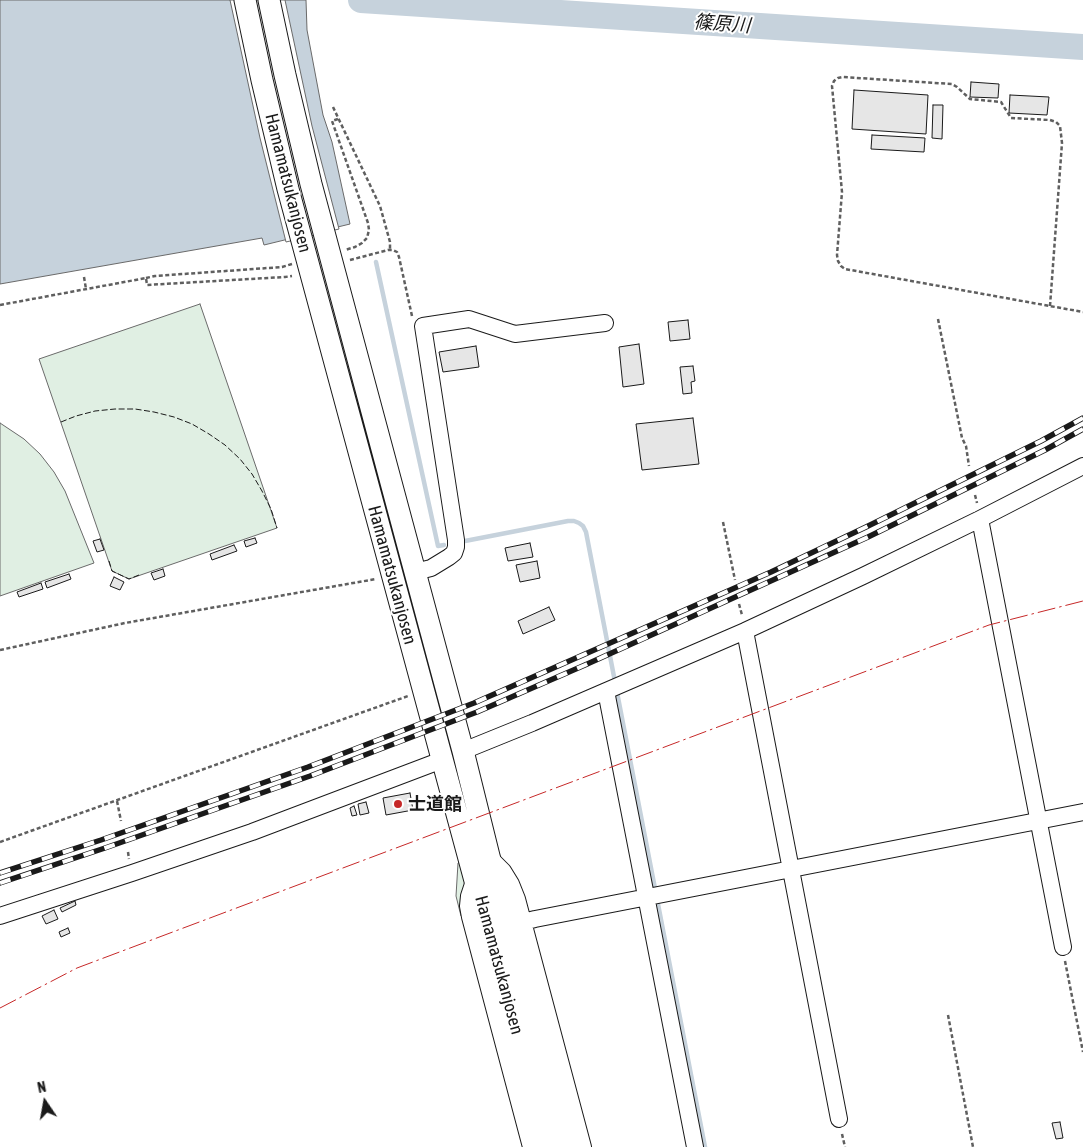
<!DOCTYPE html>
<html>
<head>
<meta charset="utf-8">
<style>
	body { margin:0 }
	#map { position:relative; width:1083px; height:1147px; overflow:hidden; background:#fff; font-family:"Asap Condensed",sans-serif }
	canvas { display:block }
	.north { position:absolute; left:20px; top:1077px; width:50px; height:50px; -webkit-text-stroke:4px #fff; paint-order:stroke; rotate:348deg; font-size:14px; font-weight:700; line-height:20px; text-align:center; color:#1a1a1a }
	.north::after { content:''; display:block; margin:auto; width:18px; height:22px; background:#1a1a1a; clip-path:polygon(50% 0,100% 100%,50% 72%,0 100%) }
</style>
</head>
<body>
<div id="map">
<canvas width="1083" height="1147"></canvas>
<div class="north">N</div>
</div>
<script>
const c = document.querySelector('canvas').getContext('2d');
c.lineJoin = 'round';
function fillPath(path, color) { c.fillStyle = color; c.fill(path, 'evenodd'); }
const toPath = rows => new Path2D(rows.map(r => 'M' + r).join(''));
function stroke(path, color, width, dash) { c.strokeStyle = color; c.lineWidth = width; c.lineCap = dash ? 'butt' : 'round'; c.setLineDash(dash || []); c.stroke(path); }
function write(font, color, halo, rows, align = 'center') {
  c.font = font + ' "Asap Condensed","Noto Sans JP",sans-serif'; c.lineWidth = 4; c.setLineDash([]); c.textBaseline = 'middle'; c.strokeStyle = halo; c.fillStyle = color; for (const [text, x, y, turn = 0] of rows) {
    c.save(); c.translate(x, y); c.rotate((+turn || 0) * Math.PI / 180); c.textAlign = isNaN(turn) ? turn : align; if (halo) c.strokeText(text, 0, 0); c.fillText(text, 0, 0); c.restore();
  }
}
const green = toPath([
	[200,304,277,528,129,579,112,571,39,359,200,304],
	[0,423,24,439,40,454,54,472,65,491,94,563,0,596,0,423],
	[460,862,466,883,464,915,461,916,456,896,458,863,460,862]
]);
fillPath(green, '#e0efe3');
stroke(green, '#6a6a6a', 1);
const water = toPath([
	[0,0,306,0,307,30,323,115,332,142,350,224,264,245,262,238,0,284,0,0]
]);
fillPath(water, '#c6d2dc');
stroke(water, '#6a6a6a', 1);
const pier = toPath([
	[230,0,285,0,312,126,339,229,286,242,260,138,230,0]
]);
fillPath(pier, '#fff');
stroke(pier, '#6a6a6a', 1);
stroke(toPath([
	[376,262,438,546,444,545],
	[465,541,568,521,574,521,579,523,583,526,586,532,705,1147]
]), '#c6d2dc', 4.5);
stroke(toPath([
	[361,0,1083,47]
]), '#c6d2dc', 26);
const building = toPath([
	[971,82,999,84,998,98,970,97,971,82],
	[854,90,928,95,926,134,852,129,854,90],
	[1010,95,1049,97,1047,115,1009,113,1010,95],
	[933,105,943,105,942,139,932,138,933,105],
	[872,135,925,138,924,152,871,149,872,135],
	[688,320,690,339,670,341,668,322,688,320],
	[639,344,644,384,623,387,619,347,639,344],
	[476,346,479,367,443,372,439,352,476,346],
	[693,366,695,381,691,382,692,393,683,394,680,367,693,366],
	[693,418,699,464,642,470,636,424,693,418],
	[255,538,257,543,246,547,244,541,255,538],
	[100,539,104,550,97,552,93,541,100,539],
	[530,543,533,557,508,561,505,548,530,543],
	[234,545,237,551,212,560,210,554,234,545],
	[537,561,540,578,520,582,516,565,537,561],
	[163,569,165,576,154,580,151,573,163,569],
	[69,574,71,579,47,588,45,582,69,574],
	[114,577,124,582,120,590,110,586,114,577],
	[41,583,43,589,19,597,17,592,41,583],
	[549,607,555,620,523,634,518,621,549,607],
	[410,793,413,810,386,815,383,798,410,793],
	[366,802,369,813,360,815,358,804,366,802],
	[354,806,357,815,352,816,350,808,354,806],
	[75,901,76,905,62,912,60,908,75,901],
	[54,910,58,919,46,924,42,916,54,910],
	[68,928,70,933,61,937,59,932,68,928],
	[1060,1122,1063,1138,1056,1139,1052,1123,1060,1122]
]);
fillPath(building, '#e6e6e6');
stroke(building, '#1a1a1a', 1);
const minor = toPath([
	[980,519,1063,947],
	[415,572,431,568,449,557,454,553,456,547,456,540,423,326,469,319,515,334,605,323],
	[745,631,839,1119],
	[606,691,695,1147],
	[463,751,532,723,745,631,863,576,980,519,1083,466],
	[490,858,503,871,511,884,517,899,583,1147],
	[475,878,469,896,468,906,470,917,531,1147],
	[0,916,132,873,252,832,442,760],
	[523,922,535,919,1083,812]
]);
const major = toPath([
	[245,0,262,80,288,189,547,1147],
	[269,0,285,75,311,184,463,751,489,856,567,1147]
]);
stroke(minor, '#1a1a1a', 18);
stroke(major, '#1a1a1a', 23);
stroke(toPath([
	[333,107,380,206,390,242,390,250],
	[338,119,332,121,368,223,369,230,367,238,362,243,355,247,345,250],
	[350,260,388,250,393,250,397,252,399,257,412,316],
	[84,277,86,289],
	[146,278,155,276,282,267,292,264],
	[0,305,146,278,147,285,285,277,292,276],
	[1050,306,1062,143,1060,126,1056,122,1050,120,1011,118,1001,102,970,99,957,87,952,84,843,77,838,78,834,81,832,86,842,192,837,255,838,261,841,266,845,269,1083,312],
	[938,319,962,438,966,446,969,466],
	[975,495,977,503],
	[723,522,735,580],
	[739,604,742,615],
	[0,650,125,623,376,579],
	[117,801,121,821],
	[0,842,408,696],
	[128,852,129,859],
	[1065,961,1083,1052],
	[948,1015,973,1147],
	[842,1134,845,1147]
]), '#5f5f5f', 2.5, [4, 2.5]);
stroke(minor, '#fff', 16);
stroke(major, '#fff', 21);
const rail = toPath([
	[0,873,101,840,308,767,474,703,771,572,866,527,1041,441,1083,418],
	[0,883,105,848,310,776,477,712,585,665,868,537,1045,450,1083,429]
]);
stroke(rail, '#1a1a1a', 5.5);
stroke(rail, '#fff', 4, [11]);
stroke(toPath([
	[61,422,76,416,95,411,115,409,135,409,154,412,174,417,192,424,209,434,225,445,240,459,252,474,262,491,271,509,277,528],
	[109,561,112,571,129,579,139,575]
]), '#1a1a1a', 1, [6, 2.5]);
stroke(toPath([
	[0,1008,77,968,989,625,1083,601]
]), '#c62828', 1, [18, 4, 2.5, 4]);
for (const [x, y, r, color] of [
	[398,804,5,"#c62828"]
]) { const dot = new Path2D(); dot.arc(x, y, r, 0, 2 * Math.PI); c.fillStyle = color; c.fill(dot); stroke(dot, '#fff', 2); }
write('18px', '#1a1a1a', '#fff', [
	["Hamamatsukanjosen",288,183,76],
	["Hamamatsukanjosen",392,575,75],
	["Hamamatsukanjosen",499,965,75]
]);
write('bold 18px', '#1a1a1a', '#fff', [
	["士道館",408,804]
], 'left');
write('italic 19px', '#1a1a1a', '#fff', [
	["篠原川",722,24,4]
]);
</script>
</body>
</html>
